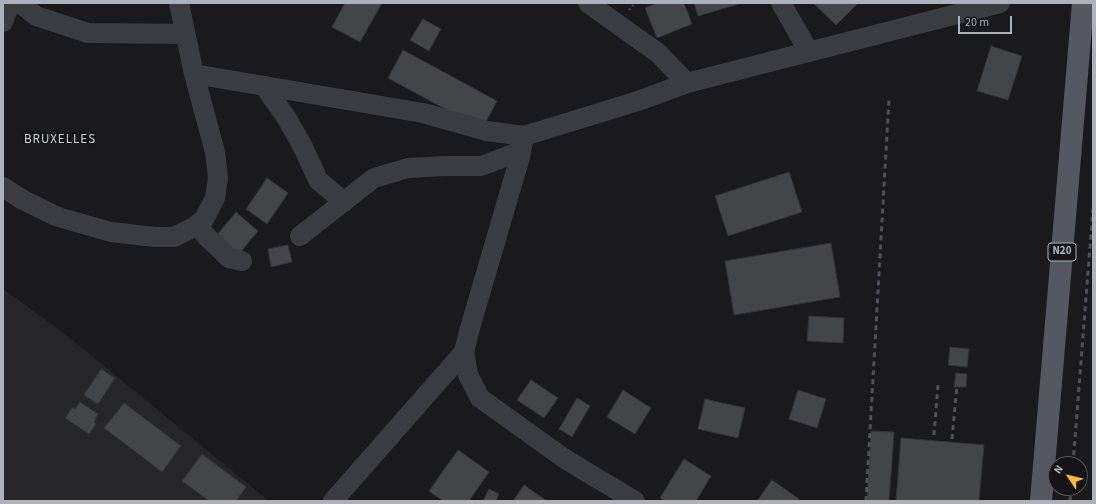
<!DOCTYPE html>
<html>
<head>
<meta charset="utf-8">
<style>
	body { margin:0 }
	#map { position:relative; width:1096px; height:504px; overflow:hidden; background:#1a1a1c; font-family:"Source Sans 3",sans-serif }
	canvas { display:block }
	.frame { position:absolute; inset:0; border:4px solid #acb1bc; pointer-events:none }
	.north { position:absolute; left:1048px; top:456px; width:40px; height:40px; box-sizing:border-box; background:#151517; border:1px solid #515359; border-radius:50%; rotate:305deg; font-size:11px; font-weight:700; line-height:16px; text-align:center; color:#acb1bc }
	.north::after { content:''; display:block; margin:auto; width:14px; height:18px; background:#fcbc33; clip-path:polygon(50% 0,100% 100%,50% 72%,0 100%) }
	.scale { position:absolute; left:958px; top:16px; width:54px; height:18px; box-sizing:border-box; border:2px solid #acb1bc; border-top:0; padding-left:5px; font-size:12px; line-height:14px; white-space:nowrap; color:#acb1bc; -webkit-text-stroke:3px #151517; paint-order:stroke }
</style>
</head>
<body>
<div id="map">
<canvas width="1096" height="504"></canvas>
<div class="frame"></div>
<div class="north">N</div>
<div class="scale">20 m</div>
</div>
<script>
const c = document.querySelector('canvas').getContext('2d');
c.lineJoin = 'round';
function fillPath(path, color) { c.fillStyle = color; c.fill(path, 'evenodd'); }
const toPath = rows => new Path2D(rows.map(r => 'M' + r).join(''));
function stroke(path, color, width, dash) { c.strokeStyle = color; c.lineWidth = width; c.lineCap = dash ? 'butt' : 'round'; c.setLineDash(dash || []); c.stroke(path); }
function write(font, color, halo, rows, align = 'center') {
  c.font = font + ' "Source Sans 3",sans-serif'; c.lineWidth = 3.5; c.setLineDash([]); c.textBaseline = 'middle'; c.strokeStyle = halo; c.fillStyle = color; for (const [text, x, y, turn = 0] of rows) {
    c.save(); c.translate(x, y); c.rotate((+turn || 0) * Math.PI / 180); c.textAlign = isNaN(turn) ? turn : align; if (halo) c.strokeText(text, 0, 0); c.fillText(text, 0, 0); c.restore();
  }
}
fillPath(toPath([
	[3,289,65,334,269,501,3,501]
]), '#262629');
const building = toPath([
	[345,3,382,3,360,42,332,27,345,3],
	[657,3,684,3,692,24,657,38,645,8,657,3],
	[694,3,739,3,739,4,698,16,694,3],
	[813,3,858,3,836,25,813,3],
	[423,19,441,29,429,51,410,40,423,19],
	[991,46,1022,56,1008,100,977,91,991,46],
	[403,50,497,101,482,129,388,78,403,50],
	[789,172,802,212,728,236,715,196,789,172],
	[267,178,288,193,267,224,246,209,267,178],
	[236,212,258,231,239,254,217,235,236,212],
	[831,243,840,297,734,315,725,261,831,243],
	[288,245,292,262,271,267,268,249,288,245],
	[809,316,844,318,843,343,807,341,809,316],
	[950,347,969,349,967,367,948,365,950,347],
	[101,369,115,378,98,404,84,395,101,369],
	[956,373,967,374,966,387,954,387,956,373],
	[531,380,558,398,544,418,517,400,531,380],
	[623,390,651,408,635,434,607,417,623,390],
	[798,390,826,399,817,428,789,419,798,390],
	[577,398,590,406,572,437,559,429,577,398],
	[705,399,745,408,738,438,698,429,705,399],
	[80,402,98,414,94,422,96,424,89,434,65,418,73,407,75,409,80,402],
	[124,403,181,446,162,472,104,428,124,403],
	[871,431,894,432,889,501,867,501,871,431],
	[901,438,984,445,979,501,896,501,901,438],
	[458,450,489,472,469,501,443,501,429,491,458,450],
	[202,454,246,487,236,501,209,501,182,481,202,454],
	[684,459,711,476,696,501,665,501,660,498,684,459],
	[772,480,799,499,798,501,757,501,772,480],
	[524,485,547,501,513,501,524,485],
	[489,489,499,494,496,501,483,501,489,489]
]);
fillPath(building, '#444549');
stroke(building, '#343438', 1);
stroke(toPath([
	[629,10,635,3]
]), '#414349', 2.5, [2, 3]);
stroke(toPath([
	[20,3,36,16,88,33,185,34],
	[588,3,658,53,687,83],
	[781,3,809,52],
	[3,22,10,3],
	[194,74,423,113,487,131,524,136,638,101,687,83,1000,3],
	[266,86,269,93,286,117,303,147,318,180,344,202],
	[524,136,520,157,470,328,464,352,468,375,480,398,565,459,635,501],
	[3,187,23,200,58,217,111,232,155,237,174,237,194,227,204,219,215,198,218,178,215,152,194,74,179,3],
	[197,225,206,236,229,258,242,261],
	[300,236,374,178,408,168,444,166,481,166,521,151],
	[333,501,464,352]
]), '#3b3c42', 20);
stroke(toPath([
	[1041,501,1083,3]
]), '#565861', 22);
stroke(toPath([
	[934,435,938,385],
	[952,439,957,385],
	[1073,464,1093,208],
	[866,501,889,99],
	[1070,501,1071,488]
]), '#4d5057', 3, [5, 4]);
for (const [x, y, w] of [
	[1062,252,28]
]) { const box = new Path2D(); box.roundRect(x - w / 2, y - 9, w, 18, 3); c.fillStyle = '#151517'; c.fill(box); stroke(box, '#acb1bc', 1); }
write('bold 11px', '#acb1bc', null, [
	["N20",1062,252]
]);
c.letterSpacing = '1px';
write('13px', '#cdd0d8', '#151517', [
	["BRUXELLES",60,140]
]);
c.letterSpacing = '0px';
</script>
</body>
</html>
